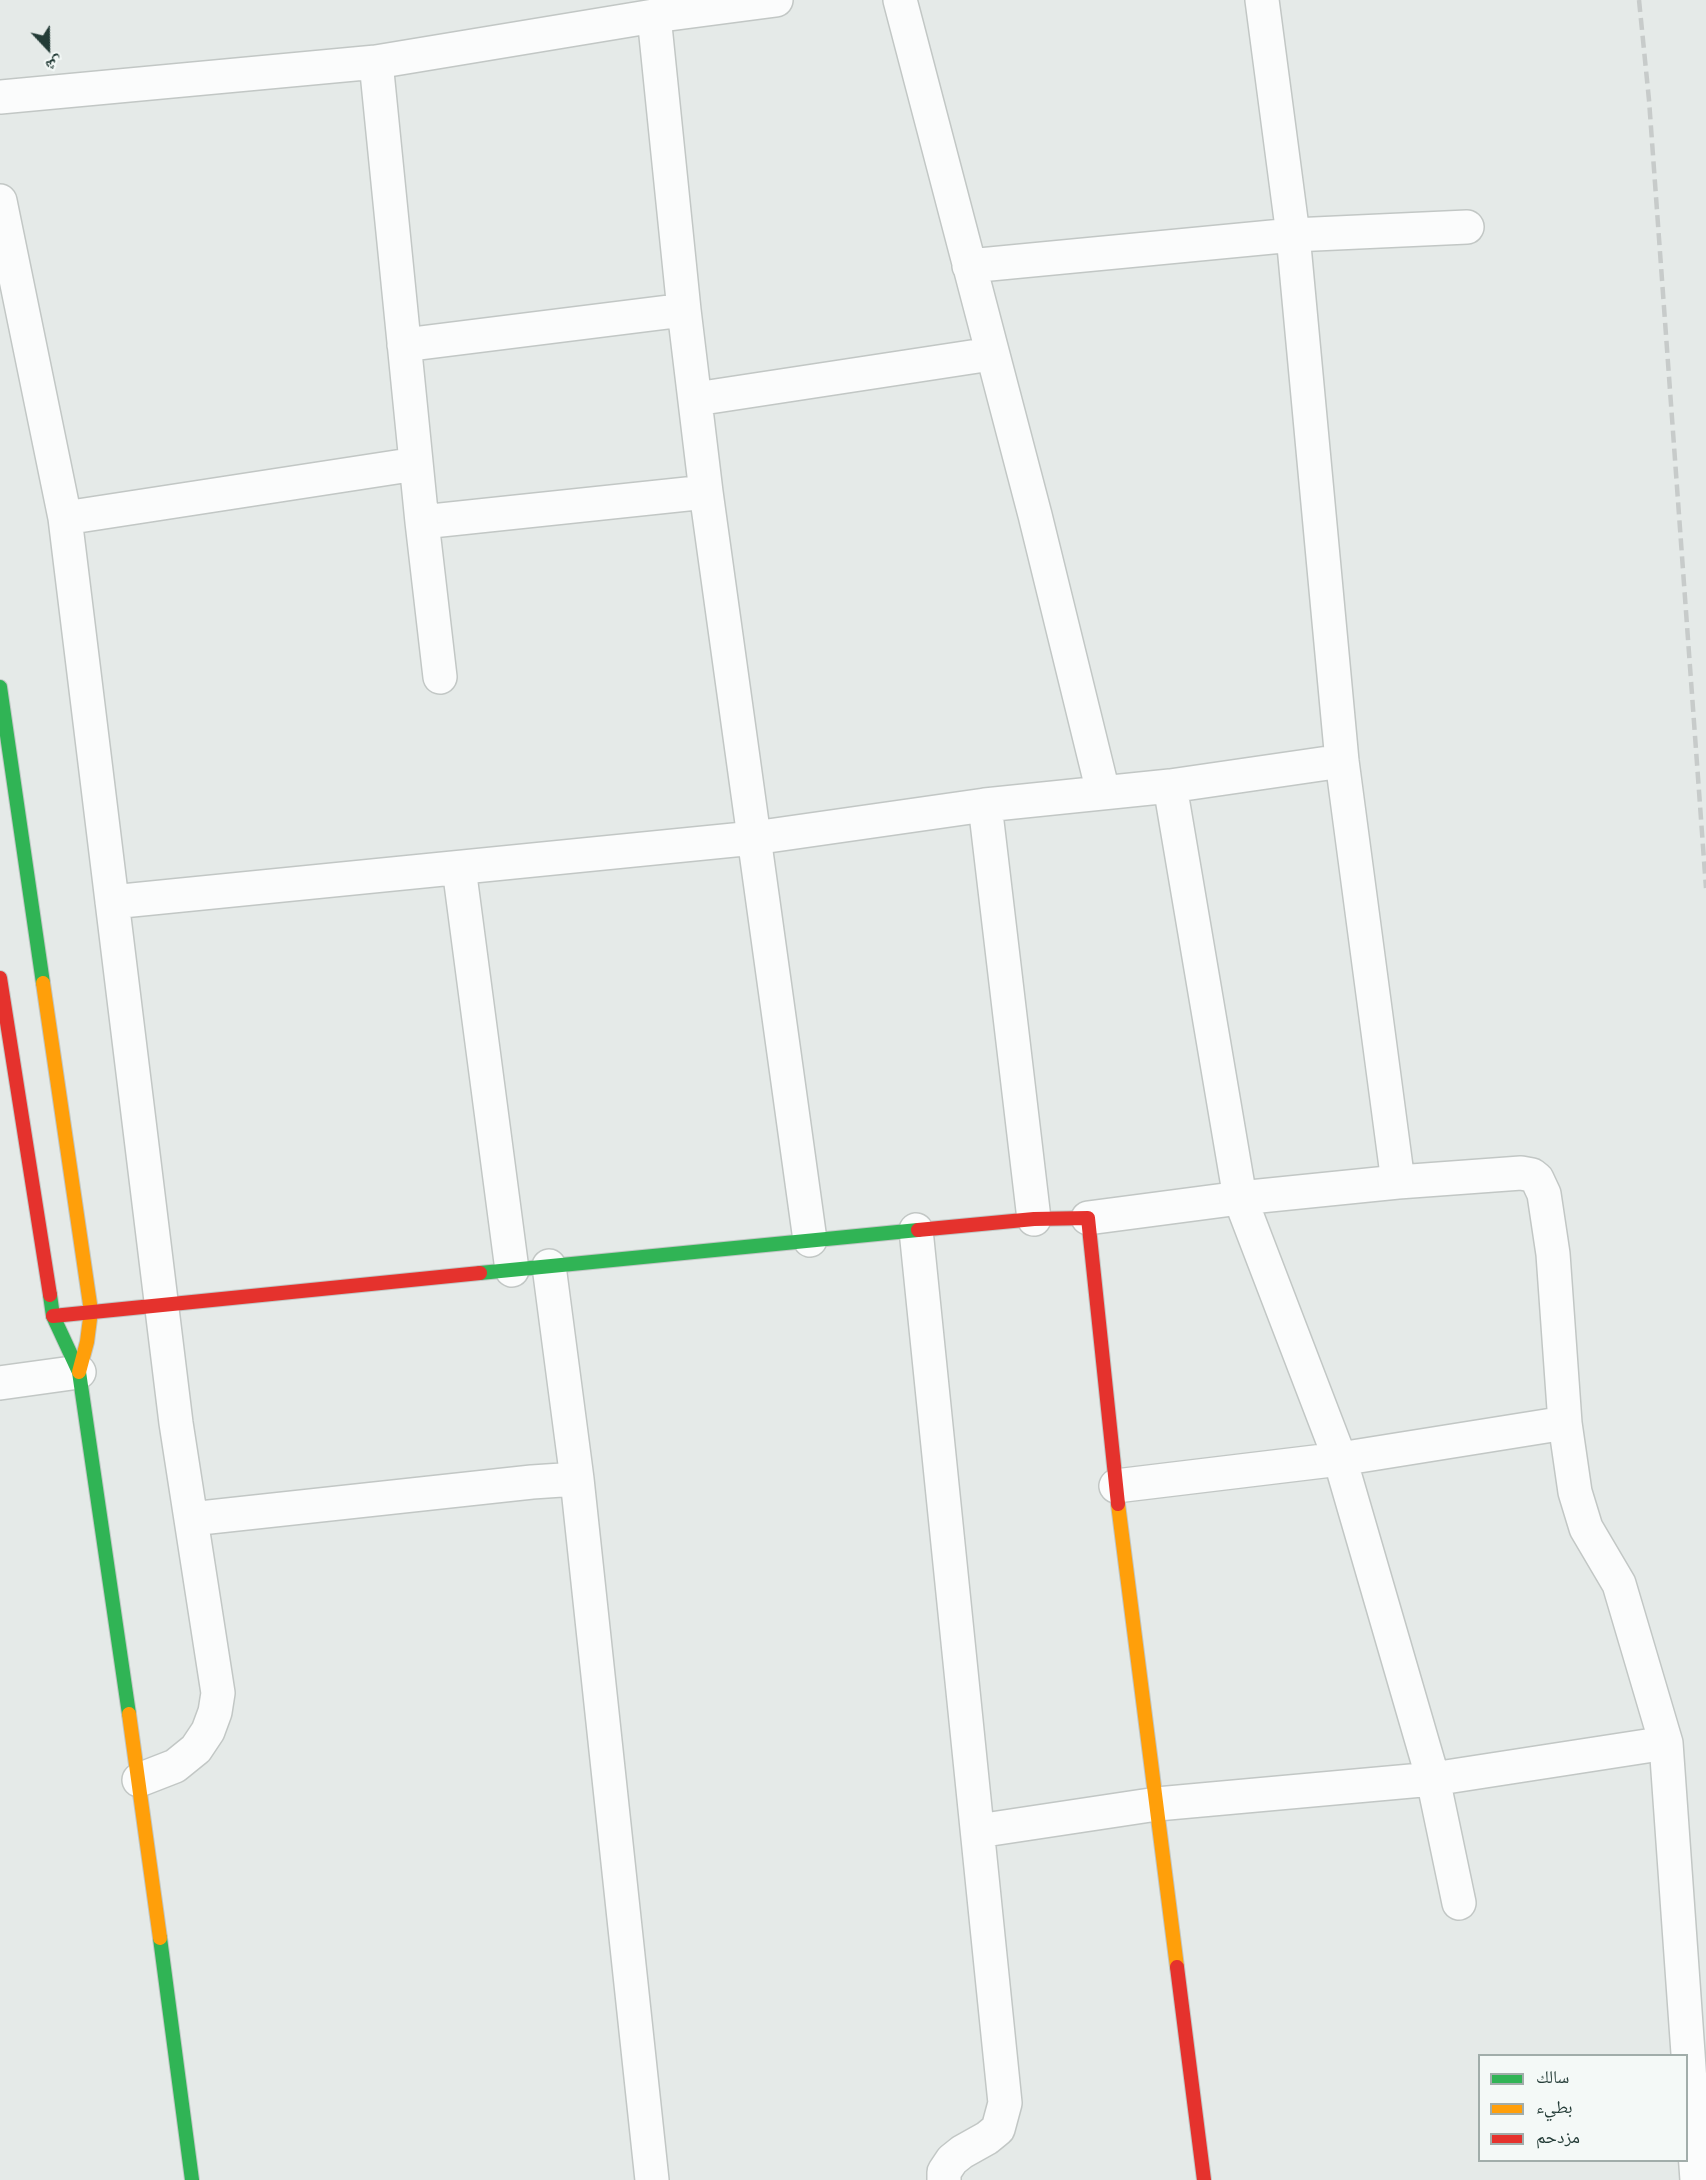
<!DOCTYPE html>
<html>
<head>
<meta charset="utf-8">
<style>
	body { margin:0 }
	#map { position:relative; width:1706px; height:2180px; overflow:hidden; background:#e5eae8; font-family:Lato,"Noto Naskh Arabic",sans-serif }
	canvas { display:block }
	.legend { position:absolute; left:1478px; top:2054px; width:210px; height:108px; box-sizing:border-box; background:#f4f9f7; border:2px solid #a1adaa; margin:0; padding:8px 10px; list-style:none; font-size:18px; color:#243c37 }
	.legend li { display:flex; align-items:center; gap:12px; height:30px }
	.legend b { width:30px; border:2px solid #a1adaa }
	.north { position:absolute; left:18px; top:18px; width:60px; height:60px; -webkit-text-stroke:4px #f4f9f7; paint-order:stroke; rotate:158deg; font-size:16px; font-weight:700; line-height:24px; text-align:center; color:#243c37 }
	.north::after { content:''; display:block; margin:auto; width:21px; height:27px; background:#243c37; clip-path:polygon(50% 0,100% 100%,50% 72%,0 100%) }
</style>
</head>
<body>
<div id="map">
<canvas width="1706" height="2180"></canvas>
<ul class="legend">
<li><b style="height:8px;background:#30b455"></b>سالك</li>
<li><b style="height:8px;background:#ff9f0a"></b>بطيء</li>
<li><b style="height:8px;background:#e5322d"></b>مزدحم</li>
</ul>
<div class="north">ش</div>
</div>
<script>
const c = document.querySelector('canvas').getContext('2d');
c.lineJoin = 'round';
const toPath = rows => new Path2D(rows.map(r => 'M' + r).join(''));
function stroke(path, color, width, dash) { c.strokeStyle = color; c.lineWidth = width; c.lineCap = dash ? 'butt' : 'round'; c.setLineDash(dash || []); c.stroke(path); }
const street = toPath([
	[900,0,1035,515,1103,792],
	[1262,0,1293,235,1342,761,1398,1182],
	[654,16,684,310,706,492,810,1240],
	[376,62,422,522,440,677],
	[0,97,376,62,654,16,776,0],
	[0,201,65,518,176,1423,218,1693,215,1712,208,1731,196,1749,175,1766,139,1780],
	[969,266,1293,235,1467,227],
	[404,345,684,310],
	[696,399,991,354],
	[65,518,416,464],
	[422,522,706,492],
	[1170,786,1240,1198,1340,1459,1433,1779,1459,1903],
	[985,805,1034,1219],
	[459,868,512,1270],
	[112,902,754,838,985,805,1170,786,1342,761],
	[1088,1218,1240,1198,1398,1182,1521,1173,1532,1175,1537,1179,1544,1194,1553,1254,1565,1423,1575,1492,1586,1528,1619,1584,1666,1743,1697,2180],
	[916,1230,1005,2103,998,2129,987,2138,962,2152,952,2160,944,2172,944,2180],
	[549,1266,577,1479],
	[0,1383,79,1372],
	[1116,1486,1340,1459,1565,1423],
	[191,1519,532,1482,577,1479,652,2180],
	[978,1831,1157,1804,1433,1779,1666,1743]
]);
const fast = toPath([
	[0,687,43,983],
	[480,1273,918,1230],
	[50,1295,53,1316,79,1372,129,1714],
	[160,1938,192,2180]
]);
const slow = toPath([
	[43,983,91,1311,87,1342,79,1372],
	[1118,1504,1177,1967],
	[129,1714,160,1938]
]);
const jam = toPath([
	[0,978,50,1295],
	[918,1230,1034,1219,1088,1218,1118,1504],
	[53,1316,480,1273],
	[1177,1967,1204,2180]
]);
stroke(street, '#c2c7c5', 36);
stroke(fast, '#c1c7c5', 16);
stroke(slow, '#c1c7c5', 16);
stroke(jam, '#c1c7c5', 16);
stroke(street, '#fbfcfc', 33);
stroke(fast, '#30b455', 14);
stroke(slow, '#ff9f0a', 14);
stroke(jam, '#e5322d', 14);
stroke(toPath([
	[1639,0,1649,100,1706,888]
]), '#c7cbca', 4.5, [12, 6]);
</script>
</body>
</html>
